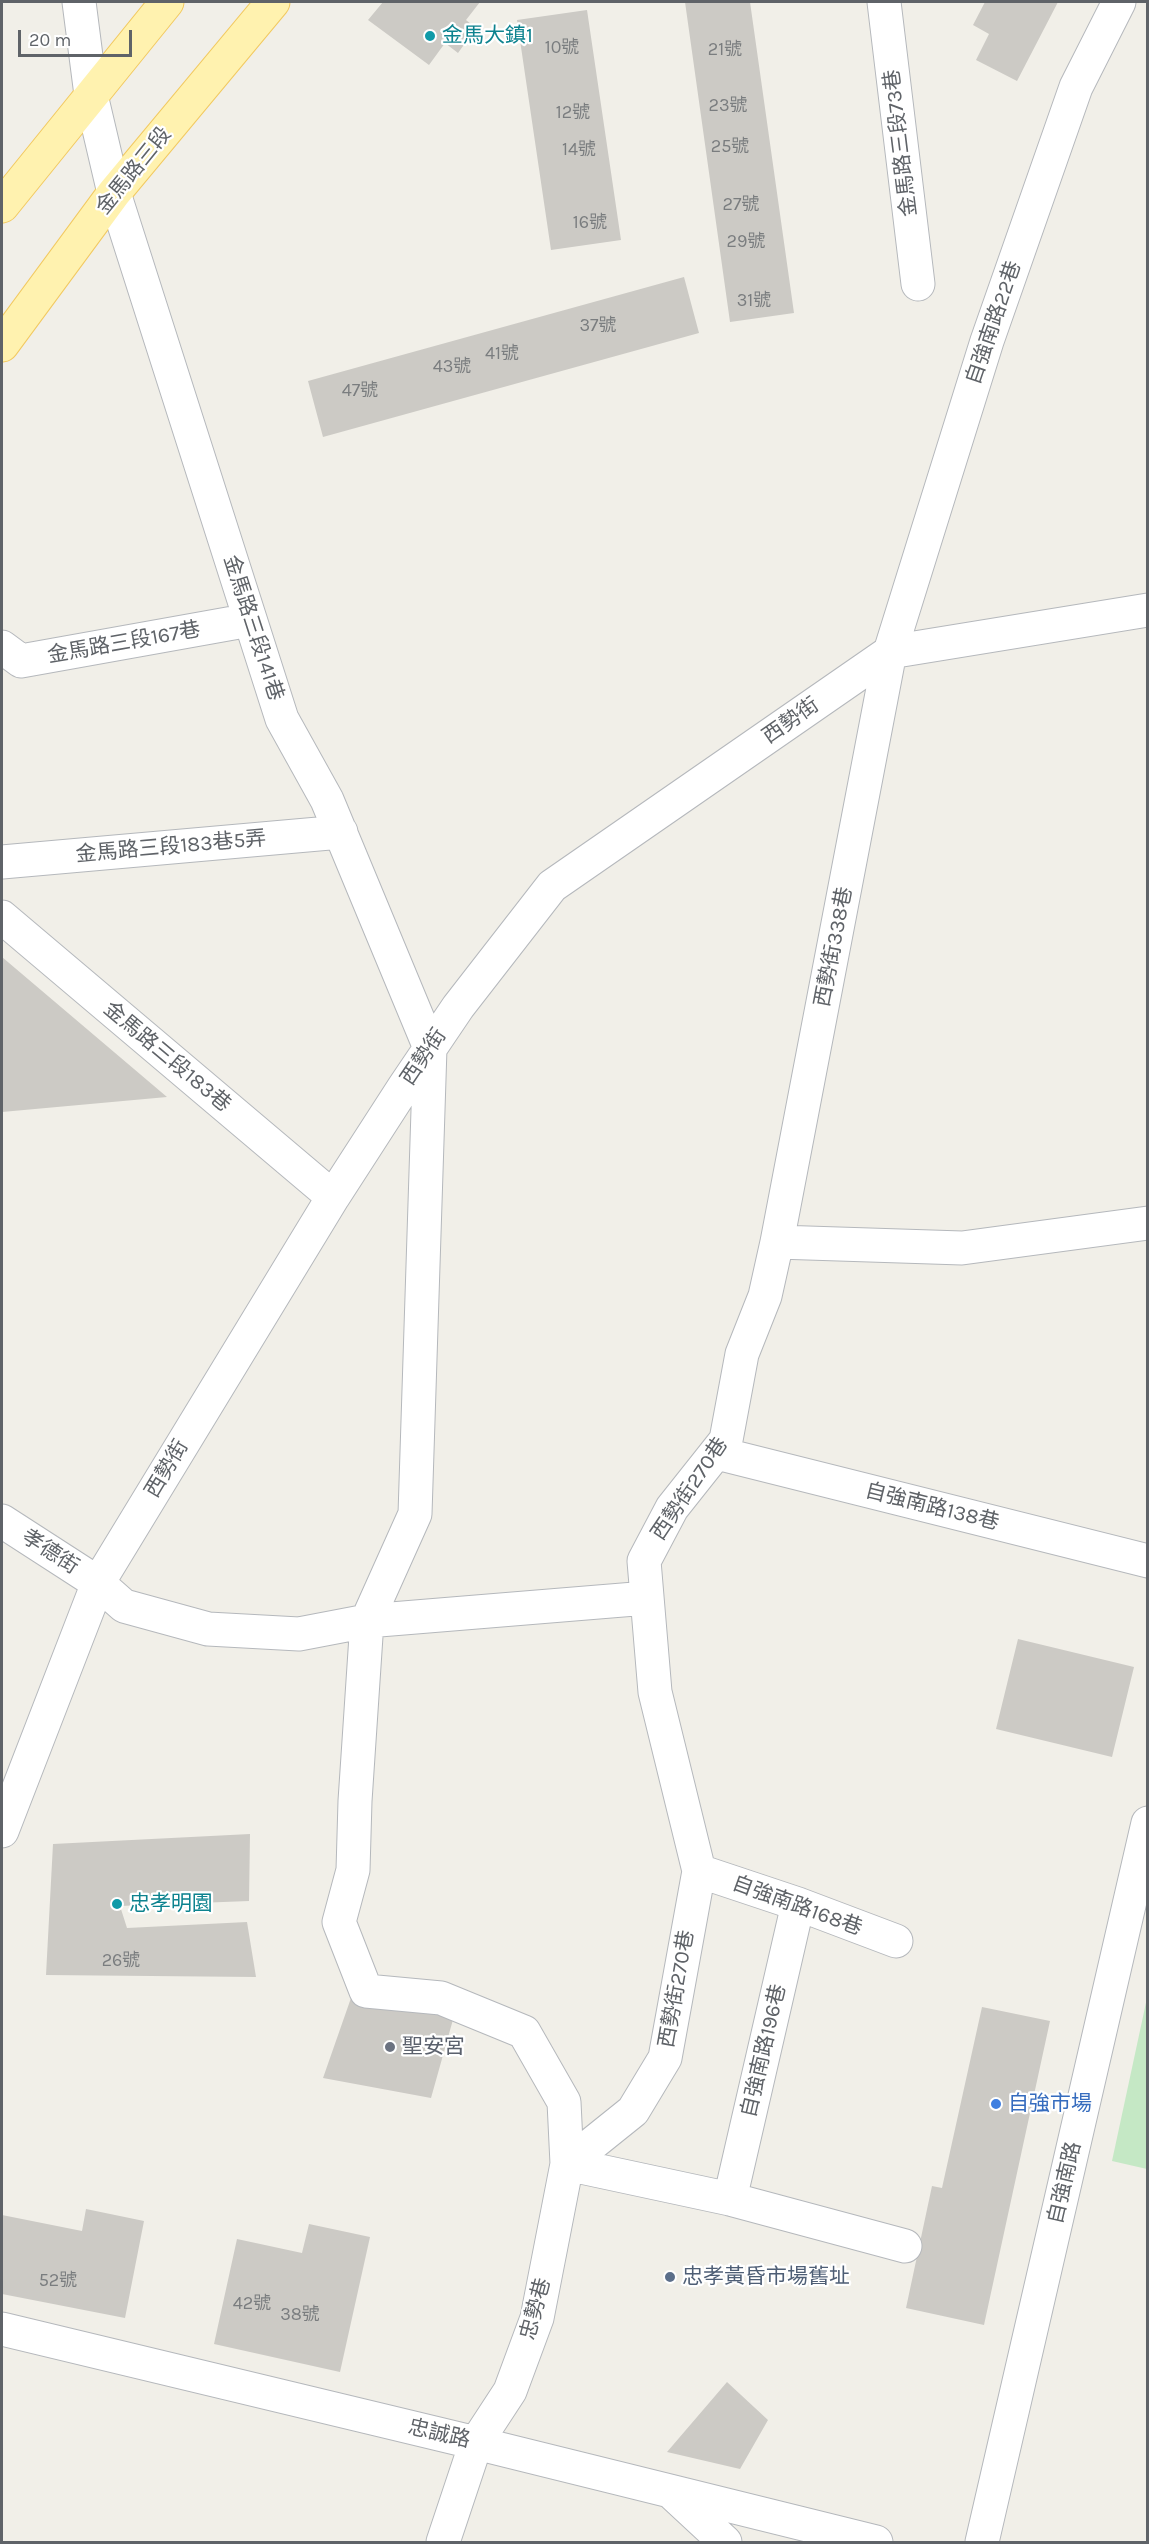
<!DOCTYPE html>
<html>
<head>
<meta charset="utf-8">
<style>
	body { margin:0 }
	#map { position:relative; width:1149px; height:2544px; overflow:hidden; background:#f1efe8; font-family:Karla,sans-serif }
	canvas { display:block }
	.frame { position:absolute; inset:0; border:3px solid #5f6368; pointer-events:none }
	.scale { position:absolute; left:18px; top:30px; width:114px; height:27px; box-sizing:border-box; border:3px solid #5f6368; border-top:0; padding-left:8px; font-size:18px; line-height:21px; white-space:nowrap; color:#5f6368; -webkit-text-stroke:4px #fff; paint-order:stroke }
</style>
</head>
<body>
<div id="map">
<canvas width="1149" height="2544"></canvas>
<div class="frame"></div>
<div class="scale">20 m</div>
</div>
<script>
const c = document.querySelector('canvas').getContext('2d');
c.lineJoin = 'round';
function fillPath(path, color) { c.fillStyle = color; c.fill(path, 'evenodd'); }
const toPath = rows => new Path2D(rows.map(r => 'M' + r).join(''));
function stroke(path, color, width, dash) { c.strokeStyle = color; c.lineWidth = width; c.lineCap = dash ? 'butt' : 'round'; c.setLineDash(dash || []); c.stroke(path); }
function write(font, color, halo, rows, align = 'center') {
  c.font = font + ' Karla,"Noto Sans TC",sans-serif'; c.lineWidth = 4.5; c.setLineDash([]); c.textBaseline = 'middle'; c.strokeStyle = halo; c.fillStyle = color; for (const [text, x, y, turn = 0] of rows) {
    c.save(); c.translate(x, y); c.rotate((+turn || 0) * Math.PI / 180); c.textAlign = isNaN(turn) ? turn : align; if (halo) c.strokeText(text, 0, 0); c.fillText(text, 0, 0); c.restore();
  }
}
fillPath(toPath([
	[1147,1998,1147,2169,1112,2161]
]), '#c5e8c5');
fillPath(toPath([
	[383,2,480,2,466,20,476,28,458,53,445,43,429,65,368,20],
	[685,2,750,2,794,313,730,322],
	[985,2,1058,2,1017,81,976,60,989,34,973,25],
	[587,10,621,240,551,250,517,20],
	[684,277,699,333,323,437,308,381],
	[2,957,167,1097,2,1112],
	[1018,1639,1134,1667,1112,1757,996,1729],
	[250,1834,249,1901,120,1906,127,1928,247,1922,256,1977,46,1975,53,1844],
	[351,1998,454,2016,431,2098,323,2078],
	[982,2007,1050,2021,984,2325,906,2308,932,2186,942,2188],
	[86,2209,144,2221,125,2318,2,2294,2,2215,82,2231],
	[309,2224,370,2237,340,2372,214,2344,237,2239,302,2253],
	[727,2382,768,2420,740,2469,667,2452]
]), '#cccac5');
const minor = toPath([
	[79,2,91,95,114,193,282,719,327,800,430,1048,415,1514,367,1621,355,1801,353,1870,339,1922,366,1991,441,1998,524,2032,564,2102,567,2164,537,2318,510,2391,476,2443,443,2542],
	[884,2,918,284],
	[2,647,21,661,250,620],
	[2,862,341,832],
	[2,917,333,1197],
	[777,1242,962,1248,1148,1223],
	[717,1453,1148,1561],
	[2,1521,98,1583,124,1606,208,1629,299,1634,367,1621,647,1598],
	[2,1831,98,1583,333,1197,404,1087,458,1007,552,886,890,652,1148,610],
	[699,1871,798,1904,896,1941],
	[567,2164,633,2111,665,2058,699,1871,655,1692,644,1561,672,1508,726,1440,742,1354,765,1296,777,1242,890,652,987,341,1076,87,1119,2],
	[567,2164,730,2199,798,1904],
	[730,2199,905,2246],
	[2,2329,476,2443,876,2542],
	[671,2492,725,2542],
	[982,2542,1148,1823]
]);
const major = toPath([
	[2,206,167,2],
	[2,345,114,193,273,2]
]);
stroke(minor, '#b5b8bc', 35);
stroke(major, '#f2c960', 35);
stroke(minor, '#fff', 33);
stroke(major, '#fff2af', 33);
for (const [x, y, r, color] of [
	[430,36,6,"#0f9aa8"],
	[117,1904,6,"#0f9aa8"],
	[390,2047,6,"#6b7280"],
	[996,2104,6,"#3f7fe0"],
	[670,2277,6,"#5c6f8a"]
]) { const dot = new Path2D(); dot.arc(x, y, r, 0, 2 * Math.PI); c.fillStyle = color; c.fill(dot); stroke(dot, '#fff', 2); }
write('18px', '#7a7d7f', null, [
	["10號",562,48],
	["21號",725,50],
	["23號",728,106],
	["12號",573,113],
	["25號",730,147],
	["14號",579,150],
	["27號",741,205],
	["16號",590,223],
	["29號",746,242],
	["31號",754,301],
	["37號",598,326],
	["41號",502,354],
	["43號",452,367],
	["47號",360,391],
	["26號",121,1961],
	["52號",58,2281],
	["42號",252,2304],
	["38號",300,2315]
]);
write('21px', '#0d838f', '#fff', [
	["金馬大鎮1",442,36],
	["忠孝明園",129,1904]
], 'left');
write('21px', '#5f6368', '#fff', [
	["金馬路三段73巷",901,143,-97],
	["金馬路三段",134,171,-51],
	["自強南路22巷",994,323,-71],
	["金馬路三段141巷",253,628,72],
	["金馬路三段167巷",124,643,-10],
	["西勢街",791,721,-35],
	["金馬路三段183巷5弄",171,847,-5],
	["西勢街338巷",834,947,-79],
	["金馬路三段183巷",167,1057,40],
	["西勢街",424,1057,-56],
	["西勢街",167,1469,-59],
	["西勢街270巷",690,1489,-56],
	["自強南路138巷",932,1507,14],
	["孝德街",50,1552,33],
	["自強南路168巷",797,1906,20],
	["西勢街270巷",677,1989,-80],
	["自強南路196巷",764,2051,-77],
	["自強南路",1065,2183,-77],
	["忠勢巷",536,2309,-75],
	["忠誠路",439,2434,13]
]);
write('21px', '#5b616d', '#fff', [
	["聖安宮",402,2047]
], 'left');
write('21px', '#366cbe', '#fff', [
	["自強市場",1008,2104]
], 'left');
write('21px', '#4e5e75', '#fff', [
	["忠孝黃昏市場舊址",682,2277]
], 'left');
</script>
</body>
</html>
